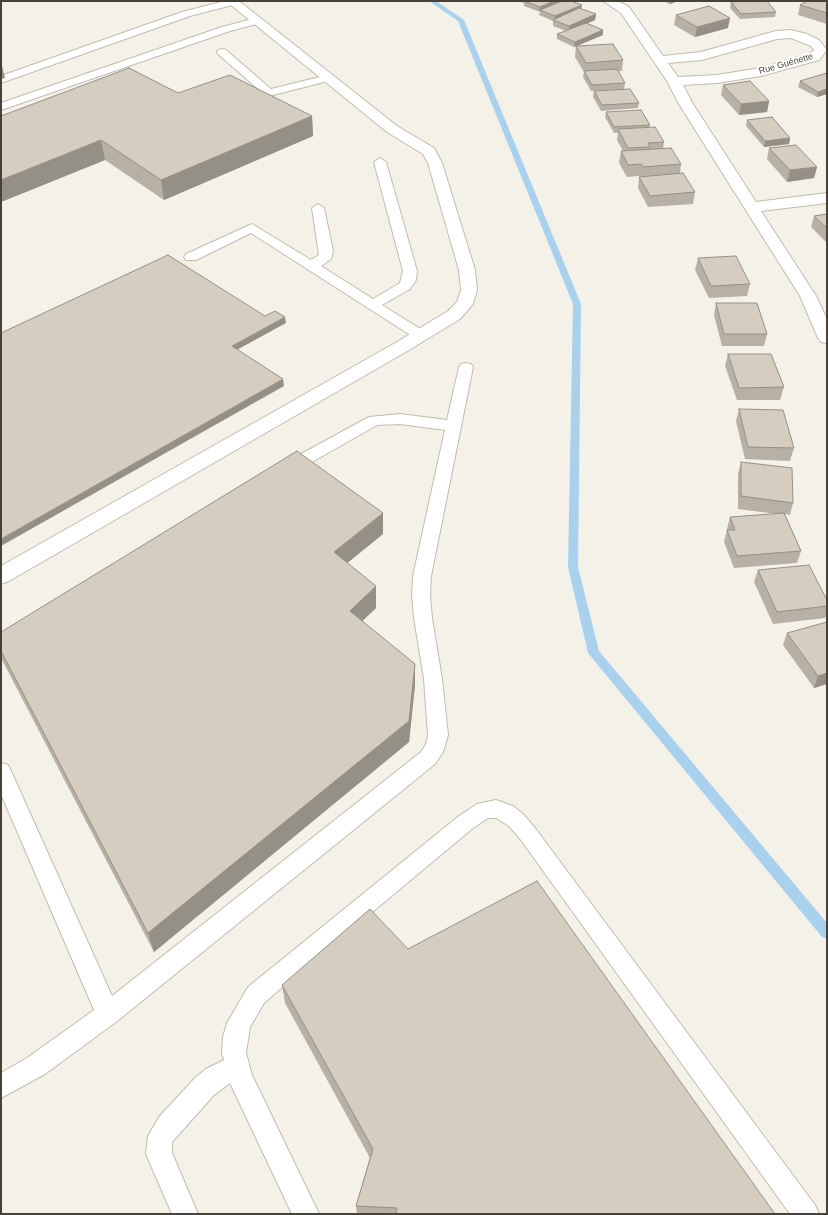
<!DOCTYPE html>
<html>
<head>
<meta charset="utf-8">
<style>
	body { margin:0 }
	#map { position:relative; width:828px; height:1215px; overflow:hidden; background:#f4f1e9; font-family:Arial,sans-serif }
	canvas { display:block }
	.frame { position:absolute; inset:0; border:2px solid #474138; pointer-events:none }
</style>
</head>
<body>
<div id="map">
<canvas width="828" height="1215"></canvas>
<div class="frame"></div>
</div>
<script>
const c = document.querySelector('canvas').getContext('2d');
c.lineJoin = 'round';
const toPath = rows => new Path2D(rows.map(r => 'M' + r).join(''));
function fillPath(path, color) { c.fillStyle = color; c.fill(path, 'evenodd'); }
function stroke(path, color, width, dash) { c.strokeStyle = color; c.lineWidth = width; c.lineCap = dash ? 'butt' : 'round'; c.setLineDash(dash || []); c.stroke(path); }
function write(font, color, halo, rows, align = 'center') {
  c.font = font + ' Arial,sans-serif'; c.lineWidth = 4; c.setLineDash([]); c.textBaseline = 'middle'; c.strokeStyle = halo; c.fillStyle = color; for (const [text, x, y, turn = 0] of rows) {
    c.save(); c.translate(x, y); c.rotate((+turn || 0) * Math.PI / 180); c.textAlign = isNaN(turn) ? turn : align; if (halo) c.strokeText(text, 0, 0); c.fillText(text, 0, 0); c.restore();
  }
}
fillPath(toPath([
	[429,1,436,1,464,20,581,304,578,567,599,651,827,923,827,939,822,937,588,653,568,567,573,304,458,21,429,1]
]), '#a9d1ee');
const lane = toPath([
	[225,1,238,2,236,4,190,16,1,83,1,76,182,12,225,1],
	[256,18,261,21,260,23,230,31,1,110,1,103,222,27,256,18],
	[222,49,226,50,271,89,328,75,333,78,332,80,273,95,265,95,218,54,217,52,218,50,222,49],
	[380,158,386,162,417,271,416,280,410,289,382,305,425,332,427,335,425,338,415,338,251,233,196,260,186,260,184,257,186,254,252,224,311,260,319,255,312,208,318,204,324,208,333,251,331,259,321,266,373,299,400,283,403,271,374,162,380,158],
	[466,363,471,364,473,367,431,576,430,595,432,618,442,679,448,735,443,752,435,764,116,1022,45,1074,1,1098,1,1073,27,1058,94,1010,1,794,1,763,8,765,11,771,112,996,421,752,426,744,428,735,424,679,414,618,412,595,413,576,445,430,400,424,377,425,291,474,285,475,279,474,277,470,279,466,369,417,400,414,447,420,459,367,461,364,466,363],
	[496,800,513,806,523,814,535,828,815,1205,819,1214,790,1214,521,840,509,826,496,818,488,818,473,828,279,990,264,1003,250,1027,246,1053,252,1075,319,1214,292,1214,230,1083,214,1095,172,1142,172,1153,198,1214,172,1214,146,1154,148,1136,159,1117,196,1077,206,1069,224,1060,222,1053,223,1037,227,1023,248,987,459,816,477,804,496,800]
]);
const street = toPath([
	[226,1,239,1,397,126,434,148,442,163,475,270,477,290,473,304,460,319,409,350,9,581,1,584,1,566,397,342,448,311,457,302,461,290,459,270,428,163,423,154,387,132,226,1],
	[603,1,618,1,629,7,663,56,701,52,776,31,791,30,807,34,819,40,827,50,819,60,761,76,717,83,683,85,693,104,756,202,827,193,827,203,761,211,816,296,827,319,827,343,821,342,818,338,800,296,679,104,667,81,621,13,603,1],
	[791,38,811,46,814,50,809,54,760,68,717,75,678,77,668,63,702,60,777,39,791,38]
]);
stroke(lane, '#c2bcaf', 2);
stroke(street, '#c2bcaf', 2);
fillPath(lane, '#fff');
fillPath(street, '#fff');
fillPath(toPath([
	[518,1,571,1,581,9,596,14,595,20,587,23,603,30,603,35,577,46,623,60,622,71,618,71,625,83,624,89,591,91,583,77,584,72,575,57,576,46,574,47,557,39,557,34,566,31,553,26,553,21,539,15,540,12,524,6,524,3],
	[663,1,678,1,670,4],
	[827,1,827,24,798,15,800,5],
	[731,2,776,12,775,17,740,19,730,8],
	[676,15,728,28,695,37,674,25],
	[827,73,827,94,817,97,798,87,800,81],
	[723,85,769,101,767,112,739,115,721,95],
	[594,91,639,103,638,108,601,111,593,97],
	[606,112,650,125,649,127,664,142,663,148,681,164,680,174,695,192,693,204,648,207,638,188,639,177,640,177,639,176,627,177,619,163,621,151,623,151,617,140,618,133,614,133,605,117],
	[1,116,312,116,313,136,164,200,105,160,1,202],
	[747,120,790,138,789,144,764,147,746,126],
	[769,148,817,167,814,178,787,182,767,159],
	[827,214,827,243,811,227,814,216],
	[698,258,750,284,747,296,709,298,695,270],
	[716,303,767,334,764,346,722,346,714,315],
	[728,354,784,387,780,400,737,400,725,366],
	[739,409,794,448,790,461,745,459,736,421],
	[741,462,793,503,790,515,785,514,801,551,797,563,734,568,724,542,727,530,727,529,730,517,777,514,738,509,738,474],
	[383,534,347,563,376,608,362,621,415,685,409,742,154,952,1,658,1,632],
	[758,570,827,600,827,613,825,618,773,624,754,582],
	[787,633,827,684,814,688,783,645],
	[408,949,775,1214,357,1214,356,1206,370,1158,285,1003,282,985]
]), '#b7b0a4');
fillPath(toPath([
	[554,1,566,1,540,10,539,12,540,7],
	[671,1,678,1,670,4],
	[582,5,581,10,555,22,555,16],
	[596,14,595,20,569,32,569,26],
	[730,18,728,28,695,37,697,27],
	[603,30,603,35,574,47,575,42],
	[1,62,5,78,1,79],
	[827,89,827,94,817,97,818,92],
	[769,101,767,112,739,115,741,104],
	[312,116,313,136,164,200,161,180],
	[790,138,789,144,764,147,765,141],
	[101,140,105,160,1,202,1,180],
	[817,167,814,178,787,182,790,170],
	[285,317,286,323,233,352,232,346],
	[283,379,284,386,1,546,1,539],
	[383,513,383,534,335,573,334,552],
	[376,586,376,608,351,632,350,611],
	[415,664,415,685,409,742,154,952,148,933],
	[827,673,827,684,814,688,818,676]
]), '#959086');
const building = toPath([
	[524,1,554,1,540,7,524,1],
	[562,1,571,1,582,5,555,16,540,10,562,1],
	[755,1,767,1,776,12,741,14,731,2,755,1],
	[807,1,827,1,827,13,800,5,807,1],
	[709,6,730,18,697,27,676,15,709,6],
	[579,8,596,14,569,26,553,20,579,8],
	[586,23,603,30,575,42,557,34,586,23],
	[613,44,623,60,586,63,576,46,613,44],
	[129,68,178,93,230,75,312,116,161,180,101,140,1,180,1,116,129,68],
	[617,69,625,83,592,85,584,71,617,69],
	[827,73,827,89,818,92,800,81,827,73],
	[750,81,769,101,741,104,723,85,750,81],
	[630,89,639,103,602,105,594,91,630,89],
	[641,110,650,125,614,127,606,112,641,110],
	[772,117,790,138,765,141,747,120,772,117],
	[655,127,664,142,648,143,650,147,628,148,618,129,655,127],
	[796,145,817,167,790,170,769,148,796,145],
	[671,148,681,164,643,167,641,164,628,165,621,151,671,148],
	[683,173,695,192,650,196,639,177,683,173],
	[827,214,827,228,814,216,827,214],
	[168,255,265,316,275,311,285,317,232,346,283,379,1,539,1,333,168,255],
	[736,256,750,284,711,286,698,258,736,256],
	[716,303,757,303,767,334,724,334,716,303],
	[728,354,771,354,784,387,739,388,728,354],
	[739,409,783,410,794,448,748,447,739,409],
	[297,451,383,513,334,552,376,586,350,611,415,664,409,721,148,933,1,651,1,632,297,451],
	[741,462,792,468,793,503,741,496,741,462],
	[784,513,801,551,737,556,727,530,735,530,730,517,784,513],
	[809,565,827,600,827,606,777,612,758,570,809,565],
	[827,622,827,673,818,676,787,633,827,622],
	[537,881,775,1214,396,1214,397,1208,356,1206,373,1149,282,985,370,909,408,949,537,881]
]);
fillPath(building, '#d5cdbf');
stroke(building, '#959086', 1);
write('9px', '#474138', '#fff', [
	["Rue Guénette",786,64,-16]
]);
</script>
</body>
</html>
